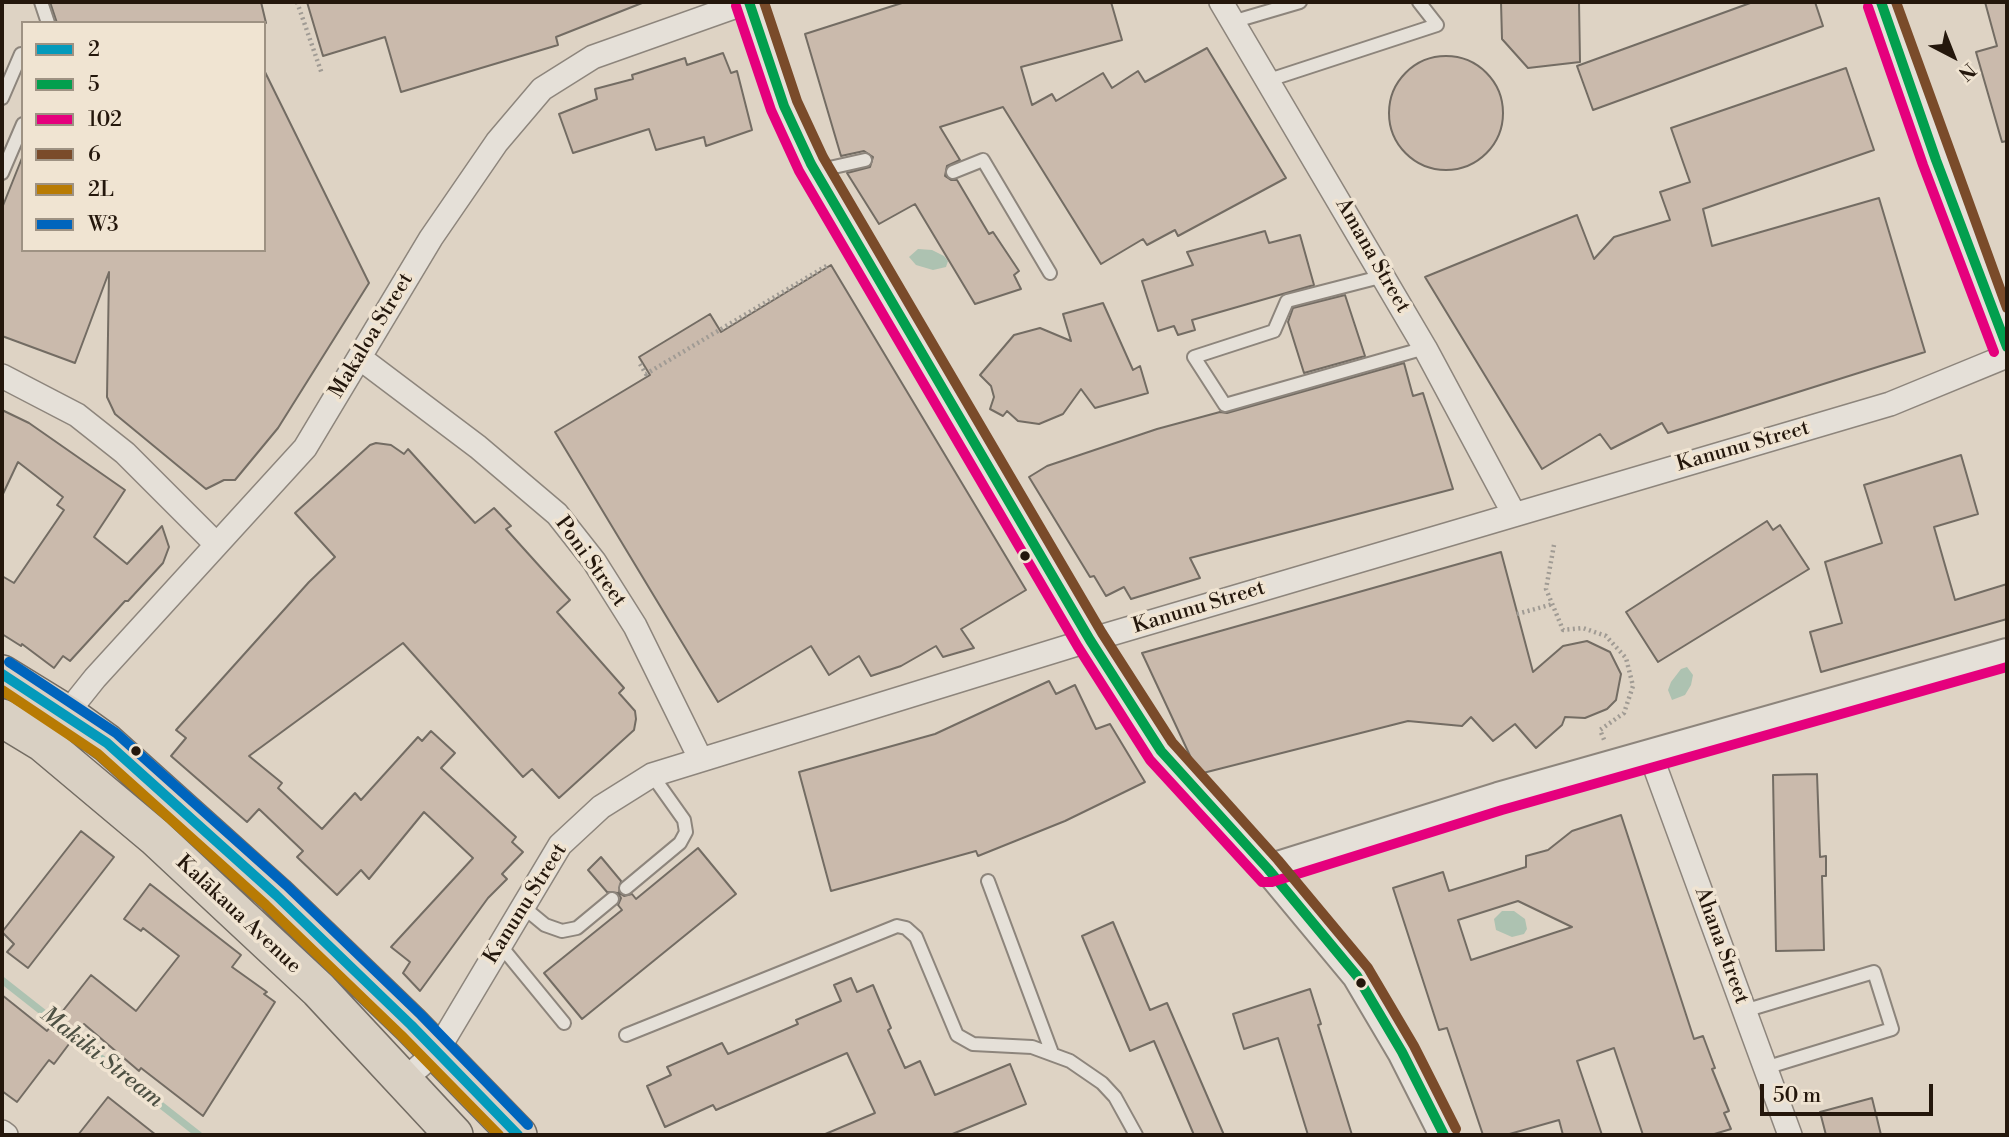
<!DOCTYPE html>
<html>
<head>
<meta charset="utf-8">
<style>
	body { margin:0 }
	#map { position:relative; width:2009px; height:1137px; overflow:hidden; background:#ded3c4; font-family:"Libre Bodoni",serif }
	canvas { display:block }
	.frame { position:absolute; inset:0; border:4px solid #24170c; pointer-events:none }
	.legend { position:absolute; left:21px; top:21px; width:245px; height:231px; box-sizing:border-box; background:#f0e4d2; border:2px solid #9e9283; margin:0; padding:9px 12px; list-style:none; font-size:21px; color:#24170c }
	.legend li { display:flex; align-items:center; gap:14px; height:35px }
	.legend b { width:35px; border:2px solid #9e9283 }
	.north { position:absolute; left:1918px; top:21px; width:70px; height:70px; -webkit-text-stroke:5px #f0e4d2; paint-order:stroke; rotate:138deg; font-size:19px; font-weight:700; line-height:28px; text-align:center; color:#24170c }
	.north::after { content:''; display:block; margin:auto; width:24px; height:32px; background:#24170c; clip-path:polygon(50% 0,100% 100%,50% 72%,0 100%) }
	.scale { position:absolute; left:1760px; top:1084px; width:173px; height:32px; box-sizing:border-box; border:4px solid #24170c; border-top:0; padding-left:9px; font-size:21px; line-height:24px; white-space:nowrap; color:#24170c; -webkit-text-stroke:5px #f0e4d2; paint-order:stroke }
</style>
</head>
<body>
<div id="map">
<canvas width="2009" height="1137"></canvas>
<div class="frame"></div>
<ul class="legend">
<li><b style="height:9px;background:#049abb"></b>2</li>
<li><b style="height:9px;background:#029f4e"></b>5</li>
<li><b style="height:9px;background:#e5007d"></b>102</li>
<li><b style="height:9px;background:#7a4b2a"></b>6</li>
<li><b style="height:9px;background:#b87b04"></b>2L</li>
<li><b style="height:9px;background:#0065bd"></b>W3</li>
</ul>
<div class="north">N</div>
<div class="scale">50 m</div>
</div>
<script>
const c = document.querySelector('canvas').getContext('2d');
c.lineJoin = 'round';
function fillPath(path, color) { c.fillStyle = color; c.fill(path, 'evenodd'); }
const toPath = rows => new Path2D(rows.map(r => 'M' + r).join(''));
function stroke(path, color, width, dash) { c.strokeStyle = color; c.lineWidth = width; c.lineCap = dash ? 'butt' : 'round'; c.setLineDash(dash || []); c.stroke(path); }
function write(font, color, halo, rows, align = 'center') {
  c.font = font + ' "Libre Bodoni",serif'; c.lineWidth = 7; c.setLineDash([]); c.textBaseline = 'middle'; c.strokeStyle = halo; c.fillStyle = color; for (const [text, x, y, turn = 0] of rows) {
    c.save(); c.translate(x, y); c.rotate((+turn || 0) * Math.PI / 180); c.textAlign = isNaN(turn) ? turn : align; if (halo) c.strokeText(text, 0, 0); c.fillText(text, 0, 0); c.restore();
  }
}
fillPath(toPath([
	[918,249,932,250,944,256,948,261,946,267,933,270,916,265,909,257],
	[1687,667,1693,675,1691,685,1685,695,1672,700,1668,690,1671,682,1681,669],
	[1502,911,1514,911,1525,919,1527,929,1524,934,1512,937,1496,930,1494,919]
]), '#adc2b1');
stroke(toPath([
	[2,980,199,1135]
]), '#adc2b1', 7);
const building = toPath([
	[50,2,261,2,266,23,57,23,50,2],
	[307,2,642,2,642,3,556,37,558,45,401,92,385,37,323,56,307,2],
	[905,2,1111,2,1122,40,1021,67,1032,105,1052,94,1056,101,1103,73,1112,88,1138,71,1145,82,1207,48,1286,178,1178,236,1175,230,1147,245,1143,239,1101,264,1003,107,940,127,960,160,947,166,945,176,951,180,957,180,989,234,993,232,1019,271,1014,275,1021,289,975,304,915,204,879,224,847,173,870,167,873,157,864,151,841,156,805,34,905,2],
	[1501,2,1579,2,1580,62,1528,68,1502,39,1501,2],
	[1753,2,1815,2,1823,26,1593,110,1577,66,1753,2],
	[1985,2,2007,2,2007,141,2002,142,1976,52,1997,46,1985,2],
	[723,53,731,73,737,71,752,130,706,146,704,137,656,150,649,129,573,153,559,114,597,99,595,89,633,79,632,75,685,58,687,65,723,53],
	'1389 113a57 57 0 1 1 114 0a57 57 0 1 1-114 0Z',
	[1846,68,1874,150,1703,209,1712,246,1879,198,1925,352,1668,433,1662,423,1611,449,1600,434,1542,469,1425,277,1577,215,1594,259,1614,237,1670,220,1660,192,1690,182,1671,128,1846,68],
	[264,70,369,283,278,428,235,480,224,480,206,489,115,414,107,397,109,272,75,363,2,336,2,208,22,158,23,250,264,250,264,70],
	[1265,231,1269,243,1300,235,1314,285,1192,320,1195,330,1178,335,1174,326,1158,331,1142,281,1193,265,1187,252,1265,231],
	[831,265,1026,590,961,629,974,648,943,657,936,646,901,666,871,676,859,656,829,675,811,646,718,702,555,432,650,375,639,357,710,314,721,332,831,265],
	[1345,295,1365,356,1304,373,1288,322,1293,308,1345,295],
	[1103,303,1133,370,1140,366,1148,393,1095,408,1081,389,1063,414,1039,424,1018,421,1007,411,1003,416,990,409,994,397,991,386,980,375,1014,335,1040,328,1071,341,1063,314,1103,303],
	[1404,363,1413,396,1423,393,1453,489,1190,558,1200,578,1131,599,1124,587,1106,596,1094,576,1090,577,1029,477,1047,466,1157,429,1220,412,1227,413,1404,363],
	[2,410,29,423,125,490,94,537,127,564,162,526,169,547,163,563,128,601,125,601,70,661,63,656,54,668,22,644,21,646,2,634,2,576,14,583,64,510,57,505,63,497,18,462,2,496,2,410],
	[376,443,391,445,404,454,408,449,475,523,494,508,511,526,506,529,570,600,557,612,624,688,619,693,635,711,636,719,634,730,559,798,532,769,523,777,403,643,249,756,282,783,278,788,322,829,355,793,361,800,418,737,422,741,431,731,455,753,441,768,516,837,512,842,523,852,502,874,507,879,488,898,420,991,403,973,410,962,391,947,473,858,424,812,369,879,361,870,337,895,297,857,303,851,259,809,247,822,171,756,186,738,176,730,309,582,335,557,295,513,370,445,376,443],
	[1961,455,1978,514,1934,527,1955,600,2007,584,2007,619,1821,672,1810,632,1842,623,1825,562,1882,543,1864,485,1961,455],
	[1767,521,1773,530,1780,525,1809,569,1658,662,1626,612,1767,521],
	[1501,552,1533,672,1563,646,1587,641,1610,652,1621,674,1616,700,1607,709,1585,718,1565,717,1562,725,1536,748,1515,724,1493,741,1471,717,1462,726,1408,721,1203,773,1192,760,1142,653,1501,552],
	[1049,681,1056,694,1075,685,1096,729,1110,724,1145,782,1065,821,978,856,976,851,831,891,799,772,935,734,1049,681],
	[1817,774,1820,857,1826,856,1826,876,1822,876,1824,950,1776,951,1773,775,1817,774],
	[1621,815,1694,1039,1703,1036,1715,1068,1712,1069,1729,1111,1724,1113,1731,1129,1711,1135,1643,1135,1614,1048,1577,1061,1602,1135,1563,1135,1559,1120,1506,1135,1483,1135,1447,1028,1439,1030,1393,888,1443,872,1449,891,1526,867,1526,856,1548,850,1572,831,1621,815],
	[1518,901,1572,927,1471,960,1458,920,1518,901],
	[81,831,114,857,28,968,7,952,14,944,2,932,81,831],
	[698,848,736,894,582,1019,544,973,622,910,618,905,621,898,618,893,607,892,588,870,601,857,621,881,619,893,624,896,632,894,636,899,698,848],
	[150,884,241,955,232,967,267,992,264,994,275,1002,203,1116,141,1068,139,1071,84,1024,54,1064,49,1060,17,1102,2,1091,2,995,47,1031,91,975,136,1011,179,956,143,928,141,931,124,919,150,884],
	[1113,922,1150,1010,1167,1003,1224,1135,1194,1135,1154,1041,1130,1051,1082,936,1113,922],
	[851,978,857,992,873,985,891,1028,888,1030,905,1068,920,1061,935,1095,1010,1064,1026,1104,950,1135,823,1135,875,1113,847,1053,716,1110,713,1105,665,1127,647,1086,671,1075,667,1067,722,1043,728,1054,798,1024,796,1020,841,1001,834,985,851,978],
	[1310,989,1321,1024,1318,1025,1352,1135,1308,1135,1278,1038,1244,1049,1233,1014,1310,989],
	[108,1097,156,1135,78,1135,108,1097],
	[1872,1098,1881,1135,1826,1135,1820,1112,1872,1098]
]);
fillPath(building, '#cabaac');
stroke(building, '#736c63', 2);
const service = toPath([
	[41,2,48,23],
	[1232,22,1300,2],
	[1269,80,1437,25,1419,2],
	[2,98,21,54],
	[816,171,865,160],
	[953,172,983,160,1050,273],
	[2,173,23,124],
	[1384,276,1287,301,1274,331,1194,357,1225,405,1425,348],
	[988,881,1052,1053],
	[626,888,680,843,686,832,684,820,652,775],
	[522,906,545,925,562,931,577,928,612,899],
	[500,945,564,1023],
	[1744,1011,1874,972,1892,1029,1765,1068],
	[626,1035,897,926,906,928,916,937,957,1035,973,1044,1032,1047,1070,1061,1102,1083,1115,1097,1136,1135]
]);
const minor = toPath([
	[1221,2,1425,348,1514,514],
	[360,358,478,447,557,514,594,561,635,626,700,758],
	[2,376,77,415,125,453,215,543],
	[43,743,95,678,305,448,431,238,497,142,542,89,593,57,748,2],
	[1651,756,1790,1135],
	[403,1081,437,1051,560,845,601,807,652,775,1090,640,1890,404,2007,356],
	[2,1132,6,1135]
]);
const tertiary = toPath([
	[749,2,784,106,811,164,1090,640,1161,751,1268,869,1357,976,1402,1052,1444,1135],
	[1268,869,1498,797,2007,653]
]);
const secondary = toPath([
	[1881,2,1936,160,2007,347]
]);
const primary = toPath([
	[2,674,67,714,107,743,276,895,411,1025,518,1135],
	[2,718,43,743,155,837,319,990,454,1135]
]);
stroke(service, '#8d857c', 16);
stroke(minor, '#8d857c', 26);
stroke(tertiary, '#8d857c', 32);
stroke(secondary, '#736c63', 35);
stroke(primary, '#736c63', 40);
stroke(toPath([
	[297,2,322,74],
	[640,364,646,374,828,265],
	[1554,545,1546,589,1563,630,1583,628,1606,636,1626,658,1633,686,1624,713,1600,730,1605,742],
	[1517,614,1553,604]
]), '#a09b94', 4.5, [2, 3.5]);
stroke(service, '#e5e0d8', 12);
stroke(minor, '#e5e0d8', 23);
stroke(tertiary, '#e5e0d8', 28);
stroke(secondary, '#e5e0d8', 32);
stroke(primary, '#d9d0c3', 37);
stroke(toPath([
	[2,674,107,743,276,895,411,1025,518,1135]
]), '#049abb', 10);
stroke(toPath([
	[749,2,784,106,811,164,1090,640,1161,751,1268,869,1357,976,1402,1052,1444,1135],
	[1881,2,1936,160,2007,347]
]), '#029f4e', 10);
stroke(toPath([
	[736,6,771,110,799,171,1078,647,1150,760,1262,882,1272,882,1502,810,2007,667],
	[1868,7,1923,165,1994,352]
]), '#e5007d', 10);
stroke(toPath([
	[764,2,797,101,823,157,1102,633,1172,742,1278,860,1368,968,1414,1046,1456,1129],
	[1896,2,2007,308]
]), '#7a4b2a', 10);
stroke(toPath([
	[2,690,98,754,266,905,401,1035,499,1135]
]), '#b87b04', 10);
stroke(toPath([
	[9,662,116,733,286,885,421,1015,528,1125]
]), '#0065bd', 10);
for (const [x, y, r, color] of [
	[1025,556,6,"#24170c"],
	[136,751,6,"#24170c"],
	[1361,983,6,"#24170c"]
]) { const dot = new Path2D(); dot.arc(x, y, r, 0, 2 * Math.PI); c.fillStyle = color; c.fill(dot); stroke(dot, '#f0e4d2', 2.5); }
write('21px', '#24170c', '#f0e4d2', [
	["Amana Street",1372,256,60],
	["Makaloa Street",372,336,-59],
	["Kanunu Street",1743,447,-16],
	["Poni Street",590,562,54],
	["Kanunu Street",1199,608,-17],
	["Kanunu Street",526,904,-58],
	["Kalākaua Avenue",238,915,43],
	["Ahana Street",1721,946,70]
]);
write('italic 23px', '#4d5043', '#f0e4d2', [
	["Makiki Stream",101,1058,38]
]);
</script>
</body>
</html>
